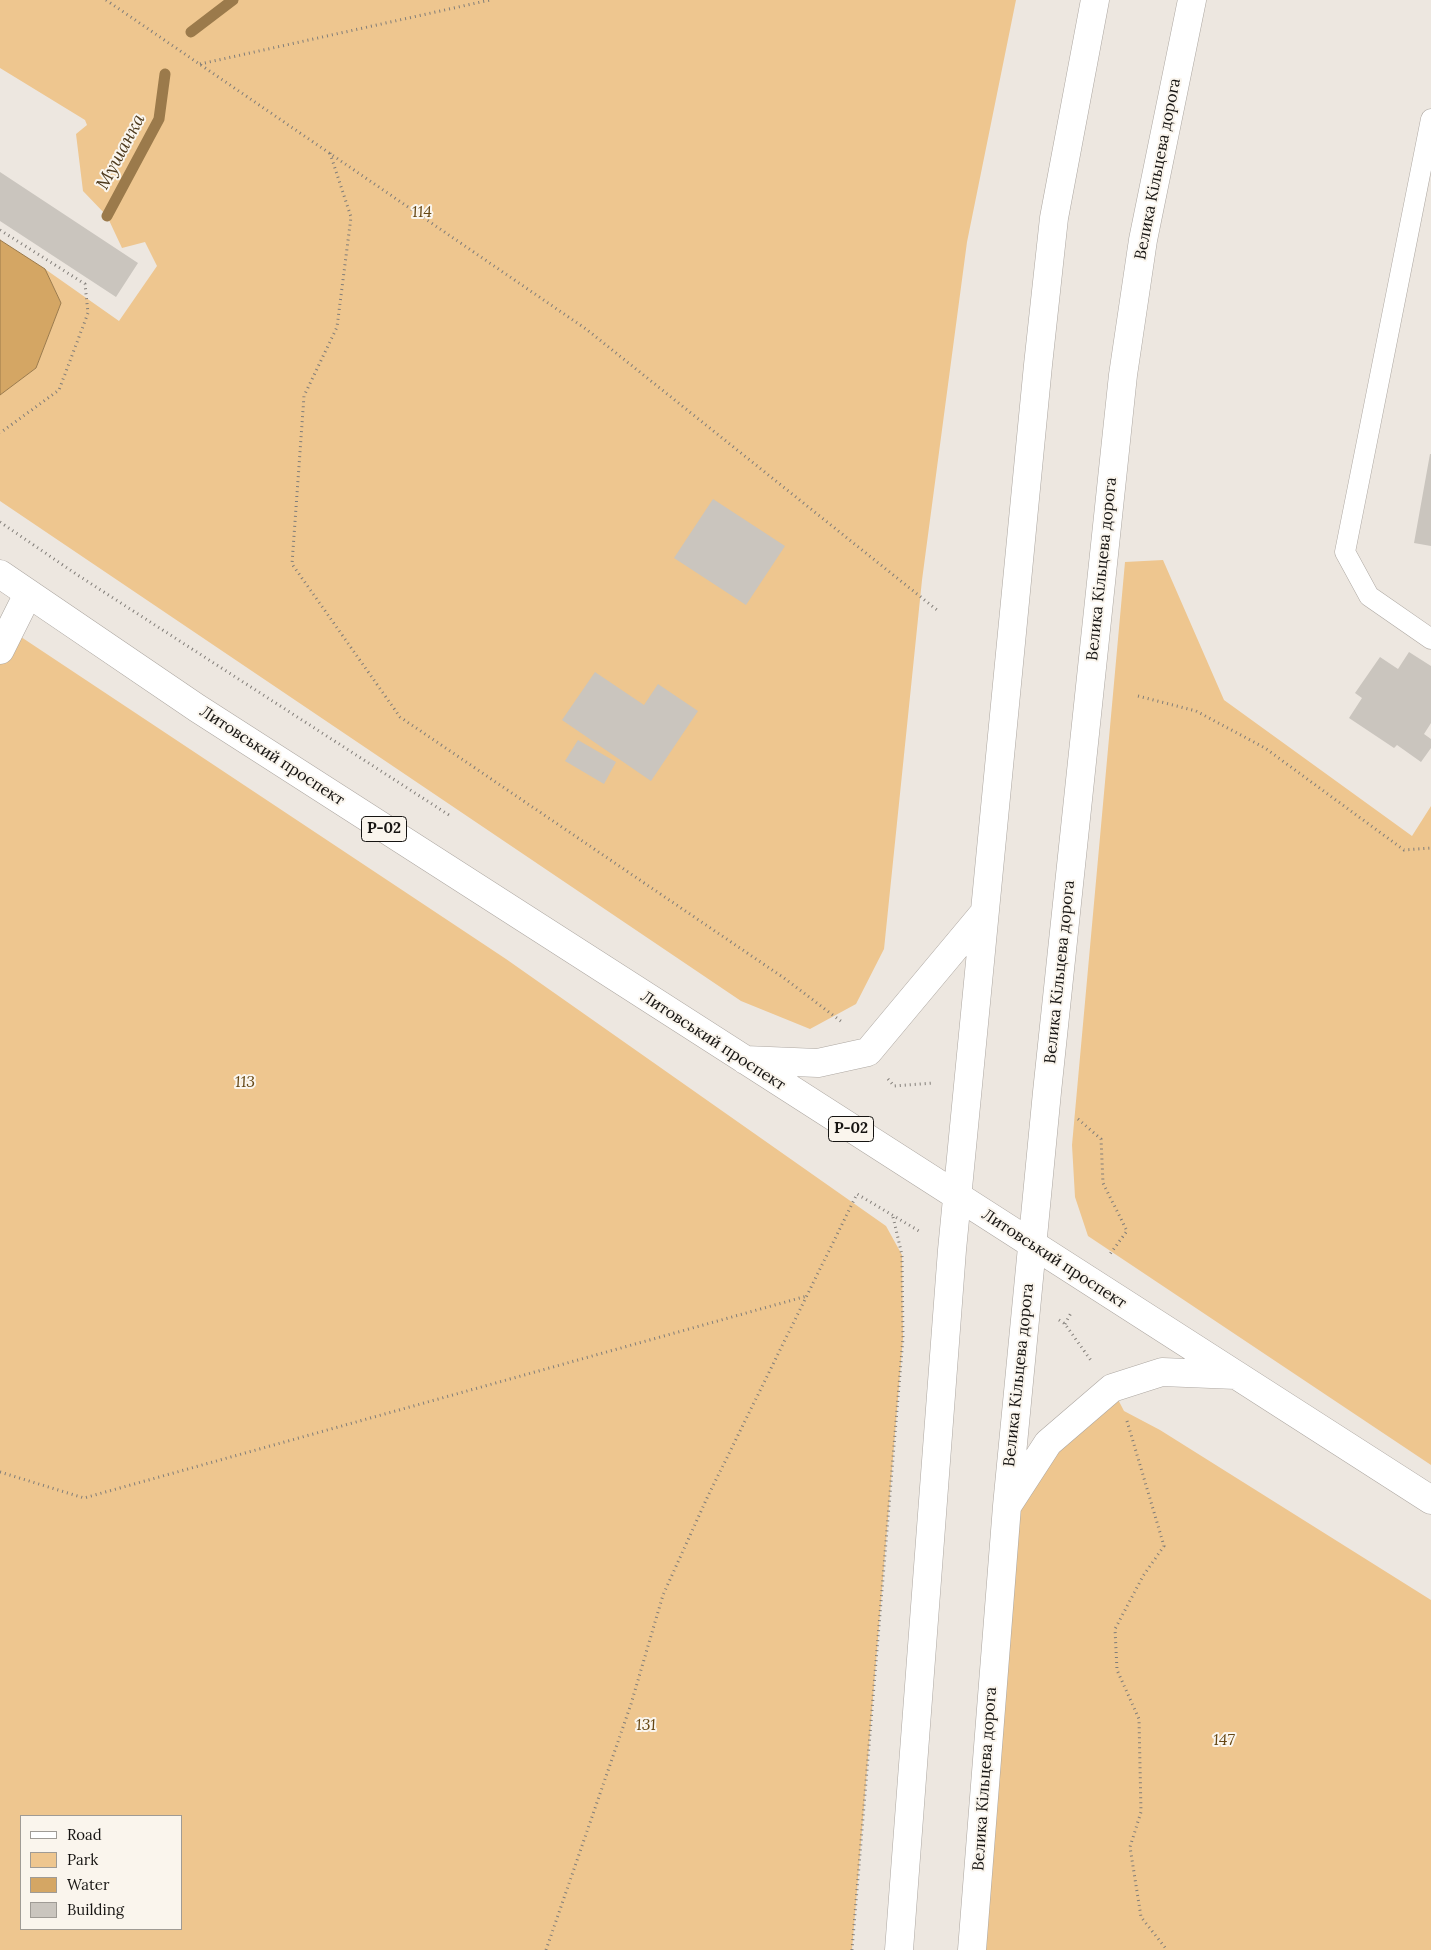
<!DOCTYPE html>
<html>
<head>
<meta charset="utf-8">
<style>
	body { margin:0 }
	#map { position:relative; width:1431px; height:1950px; overflow:hidden; background:#ede7e0; font-family:Lora,serif }
	canvas { display:block }
	.legend { position:absolute; left:20px; top:1815px; width:162px; height:115px; box-sizing:border-box; background:#faf5ed; border:1px solid #9f9b95; margin:0; padding:6px 9px; list-style:none; font-size:15px; color:#161412 }
	.legend li { display:flex; align-items:center; gap:10px; height:25px }
	.legend b { width:25px; border:1px solid #9f9b95 }
</style>
</head>
<body>
<div id="map">
<canvas width="1431" height="1950"></canvas>
<ul class="legend">
<li><b style="height:6px;background:#fff"></b>Road</li>
<li><b style="height:14px;background:#eec68f"></b>Park</li>
<li><b style="height:14px;background:#d4a664"></b>Water</li>
<li><b style="height:14px;background:#cac5be"></b>Building</li>
</ul>
</div>
<script>
const c = document.querySelector('canvas').getContext('2d');
c.lineJoin = 'round';
function fillPath(path, color) { c.fillStyle = color; c.fill(path, 'evenodd'); }
const toPath = rows => new Path2D(rows.map(r => 'M' + r).join(''));
function stroke(path, color, width, dash) { c.strokeStyle = color; c.lineWidth = width; c.lineCap = dash ? 'butt' : 'round'; c.setLineDash(dash || []); c.stroke(path); }
function write(font, color, halo, rows, align = 'center') {
  c.font = font + ' Lora,serif'; c.lineWidth = 4; c.setLineDash([]); c.textBaseline = 'middle'; c.strokeStyle = halo; c.fillStyle = color; for (const [text, x, y, turn = 0] of rows) {
    c.save(); c.translate(x, y); c.rotate((+turn || 0) * Math.PI / 180); c.textAlign = isNaN(turn) ? turn : align; if (halo) c.strokeText(text, 0, 0); c.fillText(text, 0, 0); c.restore();
  }
}
fillPath(toPath([
	[0,0,1016,0,967,242,922,580,884,949,856,1004,810,1029,741,1001,0,501,0,395,36,368,61,303,45,269,119,321,157,266,145,242,122,248,107,216,83,191,76,134,87,125,85,120,0,68],
	[1163,560,1224,700,1412,836,1431,806,1431,1465,1088,1236,1075,1197,1072,1145,1125,562],
	[0,623,506,959,886,1226,902,1255,903,1338,852,1950,0,1950],
	[21,1816,181,1816,181,1929,21,1929],
	[1112,1388,1124,1411,1160,1430,1431,1600,1431,1950,972,1950,1007,1506]
]), '#eec68f');
const water = toPath([
	[0,240,45,269,61,303,36,368,0,395,0,240]
]);
fillPath(water, '#d4a664');
stroke(water, '#9b7a4b', 1);
stroke(toPath([
	[191,32,233,0],
	[107,216,159,119,165,74]
]), '#9b7a4b', 11);
fillPath(toPath([
	[0,172,138,263,116,297,0,221],
	[1430,454,1431,454,1431,546,1414,543],
	[713,499,785,546,746,605,674,558],
	[1409,652,1431,666,1431,723,1424,734,1431,739,1431,748,1421,762,1397,745,1394,748,1349,718,1362,698,1355,693,1380,657,1398,669],
	[595,672,644,705,658,684,698,711,651,781,562,720],
	[578,740,616,762,604,784,565,761]
]), '#cac5be');
const service = toPath([
	[1431,119,1345,552,1369,596,1431,639]
]);
const minor = toPath([
	[0,650,28,594]
]);
const primary = toPath([
	[0,574,197,708,1431,1500],
	[745,1060,818,1063,868,1052,984,913],
	[1009,1503,1048,1443,1112,1388,1162,1372,1236,1375],
	[899,1950,952,1250,1038,365,1054,218,1095,0],
	[972,1950,1007,1506,1047,1092,1123,375,1143,240,1192,0]
]);
stroke(service, '#ada7a1', 21);
stroke(minor, '#ada7a1', 29);
stroke(primary, '#ada7a1', 29);
stroke(toPath([
	[106,0,586,329,937,610],
	[200,64,490,0],
	[330,153,351,217,337,327,304,396,292,564,400,717,784,978,842,1022],
	[0,230,85,284,88,313,59,390,0,433],
	[0,522,76,574,449,815],
	[1138,696,1196,711,1265,748,1404,850,1431,848],
	[888,1079,894,1086,933,1083],
	[1078,1119,1101,1139,1103,1183,1127,1231,1110,1254],
	[1059,1320,1065,1324,1092,1362],
	[1065,1324,1072,1311],
	[1127,1421,1164,1546,1143,1576,1115,1629,1117,1670,1139,1719,1141,1812,1130,1847,1141,1917,1167,1950],
	[0,1472,84,1498,807,1296],
	[546,1950,631,1704,663,1595,707,1498,857,1194,919,1231],
	[852,1950,903,1338,902,1255,893,1217]
]), '#817d78', 3, [1, 4]);
stroke(service, '#fff', 20);
stroke(minor, '#fff', 28);
stroke(primary, '#fff', 28);
for (const [x, y, w] of [
	[384,829,45],
	[851,1129,45]
]) { const box = new Path2D(); box.roundRect(x - w / 2, y - 12.5, w, 25, 4); c.fillStyle = '#faf5ed'; c.fill(box); stroke(box, '#161412', 1); }
write('bold 15px', '#161412', null, [
	["Р-02",384,829],
	["Р-02",851,1129]
]);
write('16px', '#161412', '#faf5ed', [
	["Велика Кільцева дорога",1158,169,-79],
	["Велика Кільцева дорога",1102,569,-84],
	["Литовський проспект",272,756,33],
	["Велика Кільцева дорога",1060,972,-84],
	["Литовський проспект",713,1041,33],
	["Литовський проспект",1054,1259,33],
	["Велика Кільцева дорога",1019,1375,-84],
	["Велика Кільцева дорога",985,1779,-86]
]);
write('italic 16px', '#654613', '#faf5ed', [
	["114",422,212],
	["113",245,1082],
	["131",646,1725],
	["147",1224,1740]
]);
write('italic 18px', '#4c381b', '#faf5ed', [
	["Мушанка",121,152,-62]
]);
</script>
</body>
</html>
